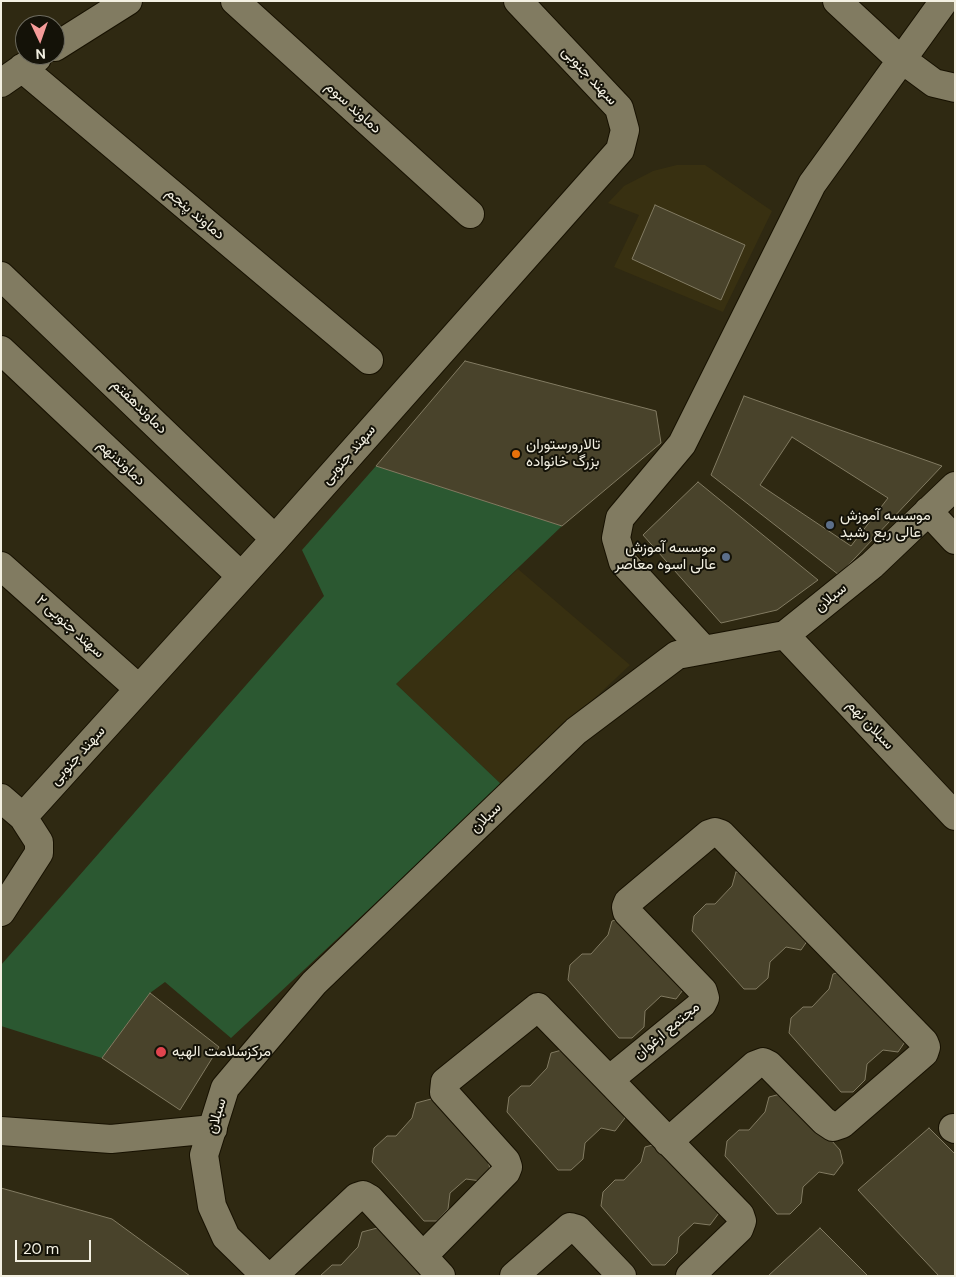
<!DOCTYPE html>
<html>
<head>
<meta charset="utf-8">
<style>
	body { margin:0 }
	#map { position:relative; width:956px; height:1277px; overflow:hidden; background:#2f2912; font-family:"DM Sans",sans-serif }
	canvas { display:block }
	.frame { position:absolute; inset:0; border:2px solid #f3f0e2; pointer-events:none }
	.north { position:absolute; left:15px; top:15px; width:50px; height:50px; box-sizing:border-box; background:#141208; border:1px solid #6d6b5f; border-radius:50%; rotate:177deg; font-size:14px; font-weight:700; line-height:20px; text-align:center; color:#f3f0e2 }
	.north::after { content:''; display:block; margin:auto; width:18px; height:22px; background:#f59b99; clip-path:polygon(50% 0,100% 100%,50% 72%,0 100%) }
	.scale { position:absolute; left:15px; top:1240px; width:76px; height:22px; box-sizing:border-box; border:2px solid #f3f0e2; border-top:0; padding-left:6px; font-size:15px; line-height:18px; white-space:nowrap; color:#f3f0e2; -webkit-text-stroke:4px #141208; paint-order:stroke }
</style>
</head>
<body>
<div id="map">
<canvas width="956" height="1277"></canvas>
<div class="frame"></div>
<div class="north">N</div>
<div class="scale">20 m</div>
</div>
<script>
const c = document.querySelector('canvas').getContext('2d');
c.lineJoin = 'round';
function fillPath(path, color) { c.fillStyle = color; c.fill(path, 'evenodd'); }
const toPath = rows => new Path2D(rows.map(r => 'M' + r).join(''));
function stroke(path, color, width, dash) { c.strokeStyle = color; c.lineWidth = width; c.lineCap = dash ? 'butt' : 'round'; c.setLineDash(dash || []); c.stroke(path); }
function write(font, color, halo, rows, align = 'center') {
  c.font = font + ' "DM Sans",Vazirmatn,sans-serif'; c.lineWidth = 4; c.setLineDash([]); c.textBaseline = 'middle'; c.strokeStyle = halo; c.fillStyle = color; for (const [text, x, y, turn = 0] of rows) {
    c.save(); c.translate(x, y); c.rotate((+turn || 0) * Math.PI / 180); c.textAlign = isNaN(turn) ? turn : align; if (halo) c.strokeText(text, 0, 0); c.fillText(text, 0, 0); c.restore();
  }
}
fillPath(toPath([
	[677,165,705,165,772,211,723,312,614,267,639,215,608,203,624,186,653,171],
	[518,569,630,665,502,785,396,684]
]), '#383011');
fillPath(toPath([
	[376,466,562,526,396,684,502,785,231,1038,165,982,150,993,102,1058,1,1026,1,965,324,596,302,550]
]), '#2b5831');
const building = toPath([
	[655,205,745,245,721,300,632,259,655,205],
	[465,361,656,411,661,443,562,526,376,466,465,361],
	[744,396,942,466,839,575,711,475,744,396],
	[792,437,888,498,851,546,760,485,792,437],
	[698,482,818,580,777,610,721,623,643,535,698,482],
	[736,872,749,873,810,937,801,950,786,947,770,962,768,978,756,989,744,989,692,931,694,916,706,904,715,904,732,886,736,872],
	[630,916,686,986,676,999,661,996,645,1011,644,1027,632,1038,619,1038,568,980,570,965,582,954,591,954,608,935,612,921,630,916],
	[852,969,907,1039,898,1052,883,1050,867,1064,865,1080,853,1092,841,1092,789,1033,791,1018,803,1007,812,1007,829,989,833,974,852,969],
	[150,993,219,1047,180,1110,102,1058,150,993],
	[569,1048,621,1105,625,1118,615,1131,601,1128,585,1143,583,1159,571,1170,558,1170,507,1112,509,1097,521,1086,530,1086,547,1068,551,1053,569,1048],
	[788,1092,840,1150,843,1163,834,1175,819,1172,803,1187,801,1203,790,1214,777,1214,725,1156,727,1141,739,1130,749,1130,765,1112,769,1097,788,1092],
	[435,1098,487,1156,490,1169,481,1181,466,1179,450,1193,448,1209,437,1221,424,1221,372,1162,374,1148,387,1136,396,1136,412,1118,416,1103,435,1098],
	[929,1128,955,1154,955,1276,939,1276,858,1190,929,1128],
	[664,1142,719,1213,710,1225,694,1223,679,1237,677,1253,665,1265,652,1265,601,1206,603,1192,615,1180,624,1180,641,1162,645,1147,664,1142],
	[1,1188,112,1219,190,1276,1,1276,1,1188],
	[381,1227,425,1276,320,1276,332,1265,341,1265,358,1247,362,1232,381,1227],
	[820,1228,868,1276,768,1276,820,1228]
]);
fillPath(building, '#49432b');
stroke(building, '#827b62', 1);
const minor = toPath([
	[235,1,470,214],
	[837,1,892,52,934,83,955,88],
	[55,47,128,1],
	[22,68,369,360],
	[1,83,37,58],
	[1,276,275,539],
	[1,350,241,576],
	[928,511,955,540],
	[1,566,139,689],
	[785,635,955,816],
	[704,650,623,562,616,538,620,518,682,444,812,184,944,1],
	[1,798,23,817,39,842,39,853,1,912],
	[23,817,275,539,620,150,625,130,619,108,518,1],
	[609,1080,740,1215,742,1221,739,1229,690,1276],
	[953,1128,955,1129],
	[1,1131,111,1139,213,1129],
	[423,1256,506,1172,508,1167,506,1161,444,1092,445,1082,538,1007,609,1080,702,1004,705,998,703,991,627,912,626,907,628,902,709,834,715,832,721,834,924,1042,926,1047,924,1053,842,1124,833,1127,824,1121,769,1065,763,1062,755,1065,668,1142],
	[266,1276,226,1237,212,1206,204,1155,225,1088,314,983,576,731,677,655,785,635,872,565,955,486],
	[273,1276,357,1197,363,1195,370,1199,441,1276],
	[514,1276,570,1227,577,1229,622,1276]
]);
stroke(minor, '#171100', 30);
stroke(minor, '#817b61', 28);
for (const [x, y, r, color] of [
	[516,454,5,"#e8710a"],
	[830,525,5,"#5c6f8a"],
	[726,557,5,"#5c6f8a"],
	[161,1052,6,"#e0444e"]
]) { const dot = new Path2D(); dot.arc(x, y, r, 0, 2 * Math.PI); c.fillStyle = color; c.fill(dot); stroke(dot, '#141208', 2); }
write('15px', '#f3f0e2', '#141208', [
	["سهند جنوبی",589,76,47],
	["دماوند سوم",353,108,42],
	["دماوند پنجم",195,214,40],
	["دماوندهفتم",139,407,44],
	["سهند جنوبی",349,455,-49],
	["دماوندنهم",121,463,43],
	["سبلان",831,598,-39],
	["سهند جنوبی ۲",70,627,42],
	["سبلان نهم",870,725,47],
	["سهند جنوبی",78,756,-48],
	["سبلان",486,818,-44],
	["مجتمع ارغوان",667,1031,-40],
	["سبلان",217,1116,-73]
]);
write('15px', '#f3f0e2', '#141208', [
	["تالارورستوران",526,445],
	["بزرگ خانواده",526,462],
	["موسسه آموزش",840,516],
	["عالی ربع رشید",840,533],
	["موسسه آموزش",716,548,"right"],
	["عالی اسوه معاصر",716,565,"right"],
	["مرکزسلامت الهیه",172,1052]
], 'left');
</script>
</body>
</html>
